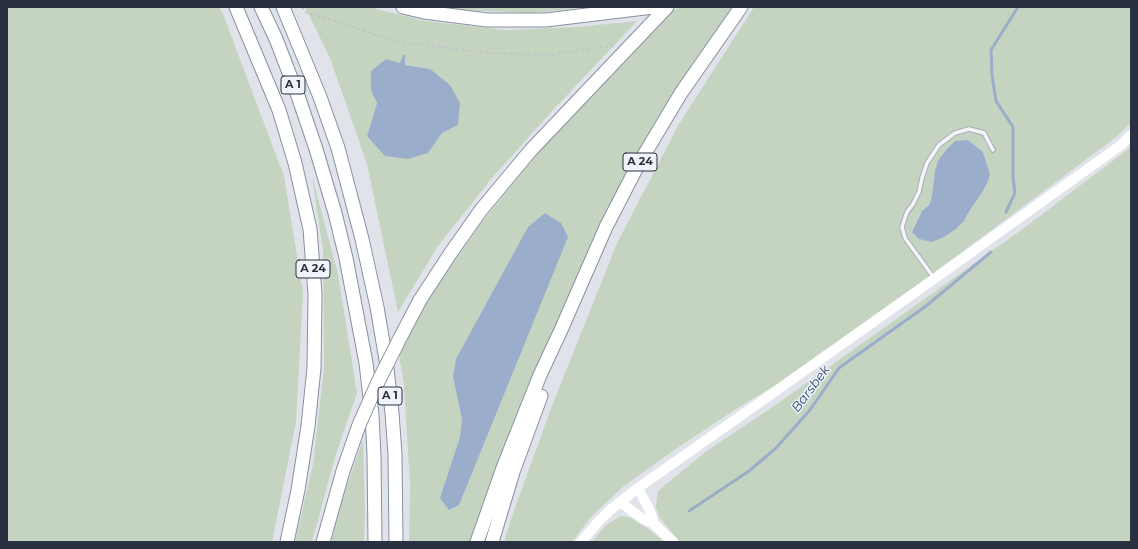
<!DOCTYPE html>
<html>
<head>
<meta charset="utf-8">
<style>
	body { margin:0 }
	#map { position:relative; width:1138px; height:549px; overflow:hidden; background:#e0e4ea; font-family:Montserrat,sans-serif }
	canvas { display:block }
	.frame { position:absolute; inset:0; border:8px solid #283042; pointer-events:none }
</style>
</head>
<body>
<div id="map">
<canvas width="1138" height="549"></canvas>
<div class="frame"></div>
</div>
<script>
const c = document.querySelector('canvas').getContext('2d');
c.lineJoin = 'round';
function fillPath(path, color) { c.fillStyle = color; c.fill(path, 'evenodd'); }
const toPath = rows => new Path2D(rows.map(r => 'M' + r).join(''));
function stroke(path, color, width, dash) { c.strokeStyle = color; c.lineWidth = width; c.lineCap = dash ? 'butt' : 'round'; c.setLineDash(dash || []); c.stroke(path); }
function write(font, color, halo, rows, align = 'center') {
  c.font = font + ' Montserrat,sans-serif'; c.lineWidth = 3; c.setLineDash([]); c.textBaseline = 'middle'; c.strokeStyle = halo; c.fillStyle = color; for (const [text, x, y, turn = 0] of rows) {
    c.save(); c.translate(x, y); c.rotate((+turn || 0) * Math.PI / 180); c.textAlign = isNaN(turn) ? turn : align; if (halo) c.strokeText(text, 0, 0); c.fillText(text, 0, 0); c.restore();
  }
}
fillPath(toPath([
	[7,7,219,7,223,14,284,176,303,293,296,422,272,542,7,542],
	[305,7,369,7,425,21,505,30,576,27,637,21,554,109,492,178,438,246,398,312,367,164,330,58],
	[403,55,405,55,405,65,430,69,457,125,442,133,428,153,367,136,377,103,400,64],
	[444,7,588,7,532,13,459,10],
	[682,7,734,7,680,83,649,135,604,216,546,348,474,542,409,542,410,484,404,386,399,355,429,298,482,222,537,154,675,9],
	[754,7,1131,7,1131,123,1115,138,915,287,795,374,739,407,673,451,624,486,591,517,572,542,504,542,511,519,553,403,617,243,679,124],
	[968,140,983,152,990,174,988,182,983,191,970,210,964,221,956,229,912,232,922,211,930,204,932,195,935,171],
	[1131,147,1131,542,681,542,679,541,660,518,656,508,658,491,665,485,708,450,777,404,1024,228],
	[312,176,338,274,357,393,336,454,312,542,295,542,313,464,324,368,323,251],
	[363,439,365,512,364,542,331,542,342,501],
	[620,516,631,518,650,530,664,542,592,542,605,526]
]), '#c5d4c1');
fillPath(toPath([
	[403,55,405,55,405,65,430,69,450,85,460,103,458,125,442,133,428,153,408,159,385,156,367,136,377,103,371,90,371,71,386,59,400,63],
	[968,140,983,152,990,174,988,182,983,191,970,210,964,221,956,229,944,237,932,242,919,239,912,232,922,211,930,204,932,195,935,171,938,161,946,150,955,141],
	[545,213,561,223,568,237,459,505,449,510,440,498,460,437,462,419,453,377,456,359,528,227]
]), '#9aaecc');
stroke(toPath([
	[1006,212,1015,193,1013,178,1013,127,996,101,992,75,991,50,1018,7],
	[689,511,749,471,775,449,810,410,839,368,926,306,991,252]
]), '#9aaecc', 3);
const lane = toPath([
	[934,278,905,238,902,227,907,212,913,204,919,192,922,178,927,163,939,145,955,133,969,129,984,133,993,150]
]);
const highway = toPath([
	[236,7,279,110,295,163,310,229,315,294,314,368,308,426,298,490,287,542],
	[261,7,276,39,298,96,316,149,335,213,346,258,366,363,372,415,374,455,375,542],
	[283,7,320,97,338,148,362,239,377,307,386,360,392,413,395,454,396,542],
	[403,7,424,12,487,20,546,20,653,7],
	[420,300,450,254,481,210,531,150,667,7],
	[323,542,343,471],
	[477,542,503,468,540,375,561,330,606,227,638,165,681,93,741,7],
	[492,542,513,472,541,396]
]);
stroke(lane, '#a9aeb8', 5.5);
stroke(highway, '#8790a1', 15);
stroke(toPath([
	[302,7,305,12,363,30,392,41,489,53,551,55,585,49,615,46]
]), '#bec2c9', 1.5, [3, 3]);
stroke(lane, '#f3f5f8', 3.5);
stroke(toPath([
	[638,488,650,511,654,524],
	[620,502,643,519,654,524,673,542],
	[581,542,599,521,610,510,638,488,773,393,934,279,1121,145,1131,135]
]), '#fff', 10);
stroke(highway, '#fff', 13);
const highwayBridge = toPath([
	[343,471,359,425,378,382,399,340,420,300]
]);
stroke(highwayBridge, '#8790a1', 15, []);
stroke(highwayBridge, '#fff', 13);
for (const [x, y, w] of [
	[293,85,24],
	[640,162,34],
	[313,269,34],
	[390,396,24]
]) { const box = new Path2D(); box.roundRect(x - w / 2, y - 9, w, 18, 3); c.fillStyle = '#f0f3f7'; c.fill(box); stroke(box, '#283042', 1); }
write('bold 11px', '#283042', null, [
	["A 1",293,85],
	["A 24",640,162],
	["A 24",313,269],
	["A 1",390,396]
]);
write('italic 13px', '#304b79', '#f0f3f7', [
	["Barsbek",811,389,-53]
]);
</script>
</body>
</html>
